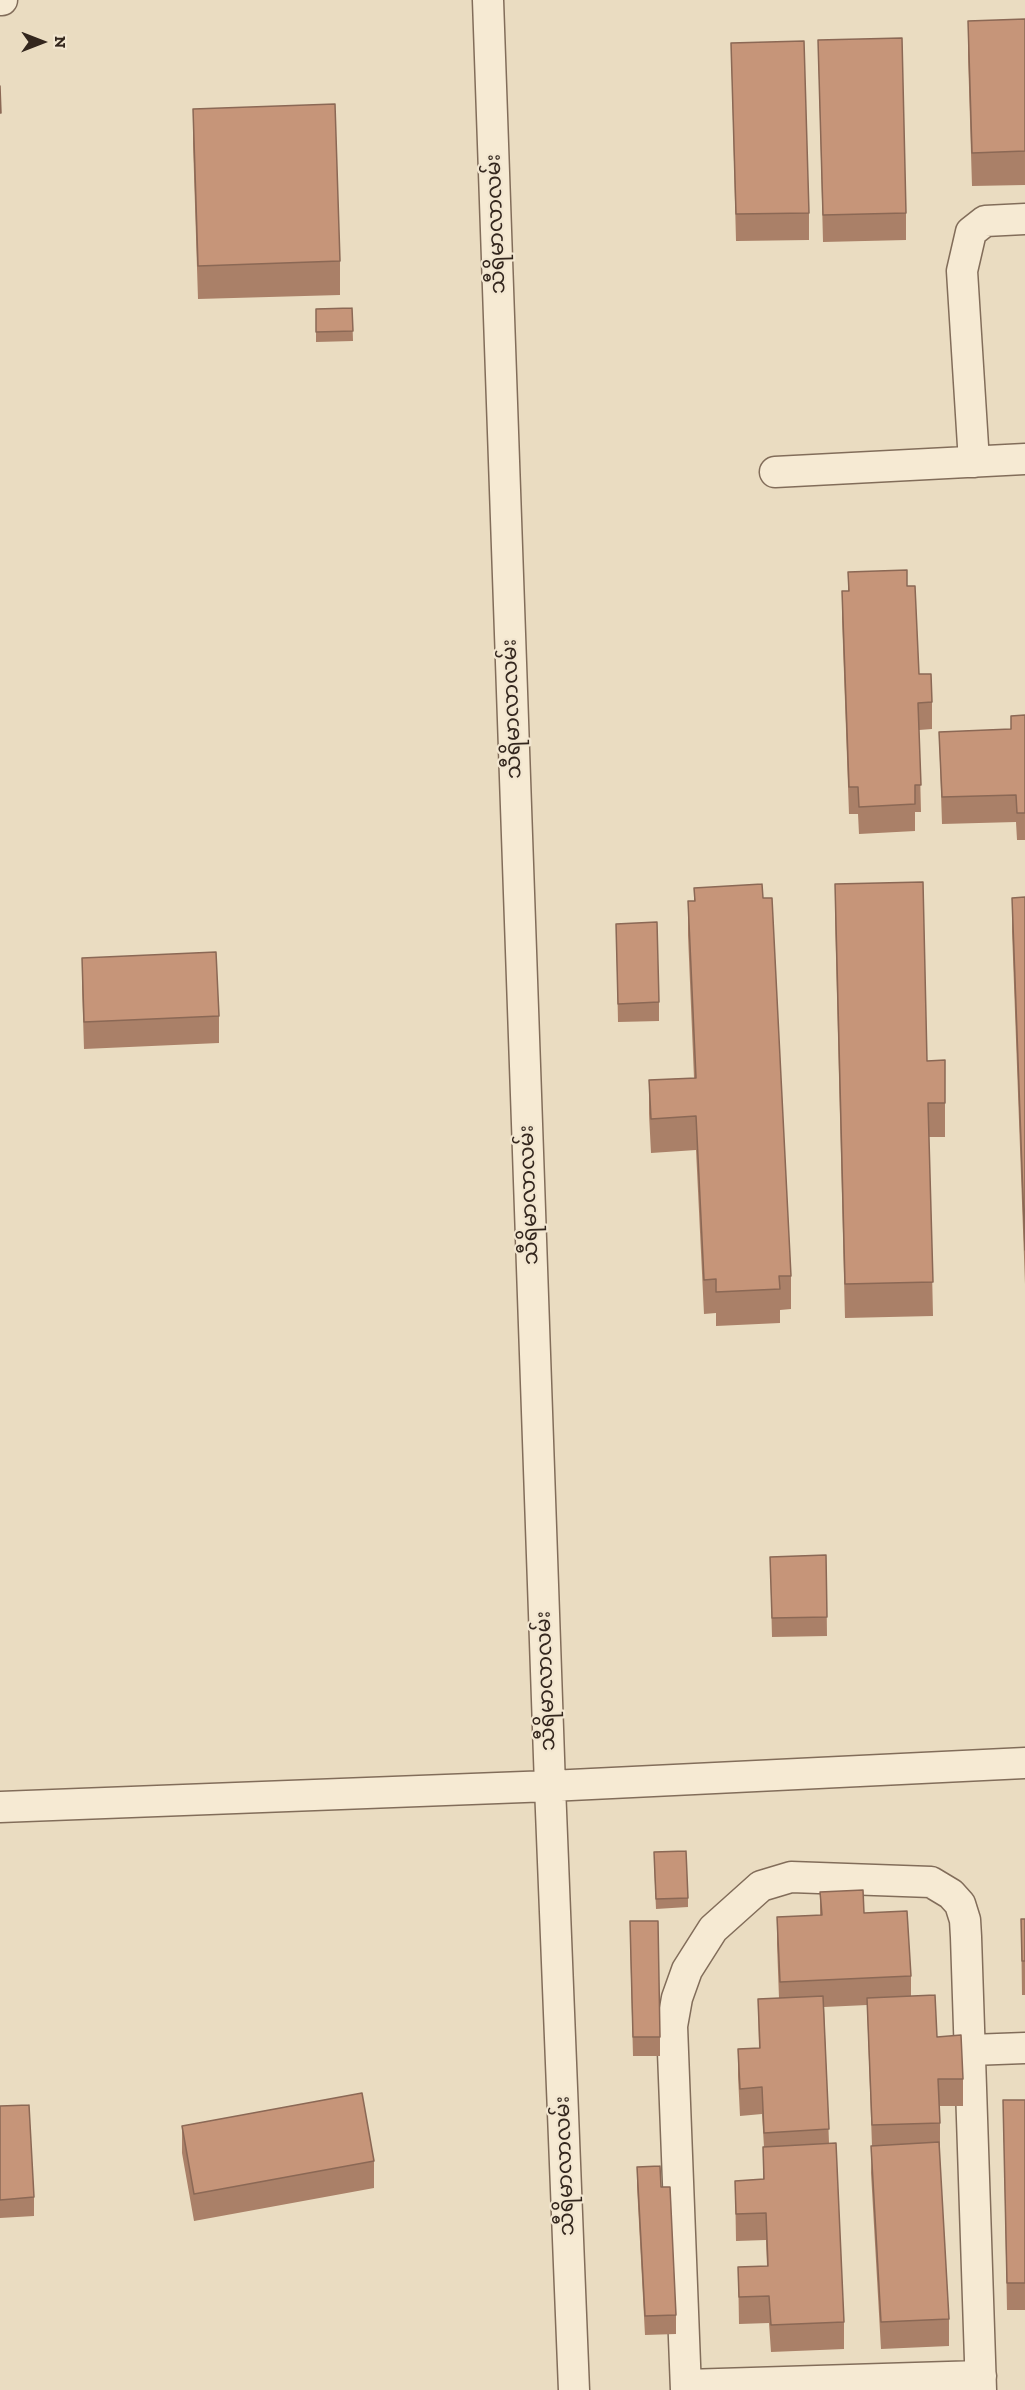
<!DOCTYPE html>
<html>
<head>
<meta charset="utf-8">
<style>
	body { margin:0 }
	#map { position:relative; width:1025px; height:2390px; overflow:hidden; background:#eadcc1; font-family:"Zilla Slab",serif }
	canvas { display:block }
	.north { position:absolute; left:12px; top:12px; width:60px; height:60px; -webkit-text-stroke:4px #f2e6d0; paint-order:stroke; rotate:90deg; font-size:16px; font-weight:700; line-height:24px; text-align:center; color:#33261d }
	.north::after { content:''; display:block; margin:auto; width:21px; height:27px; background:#33261d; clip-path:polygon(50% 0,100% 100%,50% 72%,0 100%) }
</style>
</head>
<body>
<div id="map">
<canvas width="1025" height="2390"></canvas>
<div class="north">N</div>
</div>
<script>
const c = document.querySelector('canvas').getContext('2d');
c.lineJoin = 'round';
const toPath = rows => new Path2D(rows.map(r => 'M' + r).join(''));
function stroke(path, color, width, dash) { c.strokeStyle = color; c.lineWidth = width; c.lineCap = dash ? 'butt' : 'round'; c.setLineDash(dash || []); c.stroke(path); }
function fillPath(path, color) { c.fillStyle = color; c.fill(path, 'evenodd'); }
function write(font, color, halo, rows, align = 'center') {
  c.font = font + ' "Zilla Slab","Noto Sans Myanmar",serif'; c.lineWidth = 4.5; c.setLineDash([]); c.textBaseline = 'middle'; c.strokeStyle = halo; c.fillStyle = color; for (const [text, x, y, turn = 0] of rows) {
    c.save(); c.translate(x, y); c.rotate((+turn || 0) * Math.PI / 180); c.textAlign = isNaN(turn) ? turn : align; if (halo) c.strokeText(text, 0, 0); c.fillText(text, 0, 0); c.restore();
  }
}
const minor = toPath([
	[0,0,2,0],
	[488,0,550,1786,574,2390],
	[974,462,962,271,971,232,985,221,1025,219],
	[775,472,1025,459],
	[0,1807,550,1786,1025,1763],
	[971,2050,1025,2048],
	[686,2385,981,2376],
	[686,2390,672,2026,677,1998,687,1970,713,1929,761,1886,791,1877,931,1882,951,1894,960,1904,965,1920,966,1937,981,2390]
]);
stroke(minor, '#826d5a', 33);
stroke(minor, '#f6ead3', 30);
fillPath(toPath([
	[1025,19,1025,185,972,186,968,55,968,21],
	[818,40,906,213,906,240,823,242],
	[731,43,809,213,809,240,736,241],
	[193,109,340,261,340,295,198,299,193,143],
	[352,308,353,341,316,342,316,309],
	[848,572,907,586,919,674,932,702,932,729,919,730,921,812,915,812,915,831,859,834,858,814,849,814,842,618,842,591,848,591],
	[1025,715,1025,840,1017,840,1016,822,942,824,939,732,1011,729,1011,716],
	[835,884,927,1061,945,1060,945,1137,929,1137,933,1316,845,1318,835,918],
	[694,888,791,1276,791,1309,780,1310,780,1323,716,1326,716,1313,704,1314,696,1150,651,1153,649,1114,649,1080,694,1078,688,935,688,901,694,901],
	[1025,897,1025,1284,1012,931,1012,898],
	[616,924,659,1002,659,1021,618,1022],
	[82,958,219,1016,219,1043,84,1049,82,985],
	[826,1555,827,1636,772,1637,770,1557],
	[654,1862,688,1898,688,1907,656,1909],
	[820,1892,864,1913,911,1976,911,1996,963,2079,963,2106,940,2106,940,2150,939,2150,949,2319,949,2346,881,2349,871,2173,872,2146,867,2005,824,2007,829,2143,844,2322,844,2349,771,2352,769,2323,739,2324,738,2267,767,2266,766,2240,736,2241,735,2181,763,2179,764,2147,762,2114,740,2116,738,2076,738,2049,759,2048,758,1999,779,1998,777,1944,777,1917,820,1915],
	[1021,1919,1025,1919,1025,1995,1022,1995],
	[630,1940,660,2037,660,2056,633,2056],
	[1003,2100,1025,2100,1025,2310,1007,2310],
	[0,2106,34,2197,34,2216,0,2218],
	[182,2126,374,2161,374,2188,194,2221,182,2153],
	[637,2167,661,2187,676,2315,676,2334,645,2335,637,2186]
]), '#aa8068');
const building = toPath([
	[1025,19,1025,151,972,153,968,21,1025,19],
	[902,38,906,213,823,215,818,40,902,38],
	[804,41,809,213,736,214,731,43,804,41],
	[0,86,1,113,0,113,0,86],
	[335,104,340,261,198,266,193,109,335,104],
	[352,308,353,331,316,332,316,309,352,308],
	[907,570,907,586,915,586,919,674,931,674,932,702,918,703,921,785,915,785,915,804,859,807,858,787,849,787,842,591,849,591,848,572,907,570],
	[1025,715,1025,813,1017,813,1016,795,942,797,939,732,1011,729,1011,716,1025,715],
	[923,882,927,1061,945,1060,945,1103,928,1103,933,1282,845,1284,835,884,923,882],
	[762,884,763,898,772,898,791,1276,779,1276,780,1289,716,1292,716,1279,704,1280,696,1116,651,1119,649,1080,696,1078,688,901,695,901,694,888,762,884],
	[1025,897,1025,1250,1012,898,1025,897],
	[657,922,659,1002,618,1004,616,924,657,922],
	[216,952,219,1016,84,1022,82,958,216,952],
	[826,1555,827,1617,772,1618,770,1557,826,1555],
	[686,1851,688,1898,656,1899,654,1852,686,1851],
	[863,1890,864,1913,907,1911,911,1976,780,1982,777,1917,822,1915,820,1892,863,1890],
	[1021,1919,1025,1919,1025,1961,1022,1961,1021,1919],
	[630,1921,658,1921,660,2037,633,2037,630,1921],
	[935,1995,937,2037,961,2035,963,2079,938,2079,940,2123,872,2125,867,1998,935,1995],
	[823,1996,829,2129,764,2133,762,2087,740,2089,738,2049,760,2048,758,1999,823,1996],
	[362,2093,374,2161,194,2194,182,2126,362,2093],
	[1003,2100,1025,2100,1025,2283,1007,2283,1003,2100],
	[29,2105,34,2197,0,2200,0,2106,29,2105],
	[939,2142,949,2319,881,2322,871,2146,939,2142],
	[836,2143,844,2322,771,2325,769,2296,739,2297,738,2267,768,2266,766,2213,736,2214,735,2181,764,2179,763,2147,836,2143],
	[660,2166,661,2187,670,2187,676,2315,645,2316,637,2167,660,2166]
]);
fillPath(building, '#c69579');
stroke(building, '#8b6855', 1.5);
write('21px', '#33261d', '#f2e6d0', [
	["သီရိမာလာလမ်း",496,224,-92],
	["သီရိမာလာလမ်း",512,709,-92],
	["သီရိမာလာလမ်း",529,1195,-92],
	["သီရိမာလာလမ်း",546,1681,-92],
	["သီရိမာလာလမ်း",565,2166,-92]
]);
</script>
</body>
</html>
